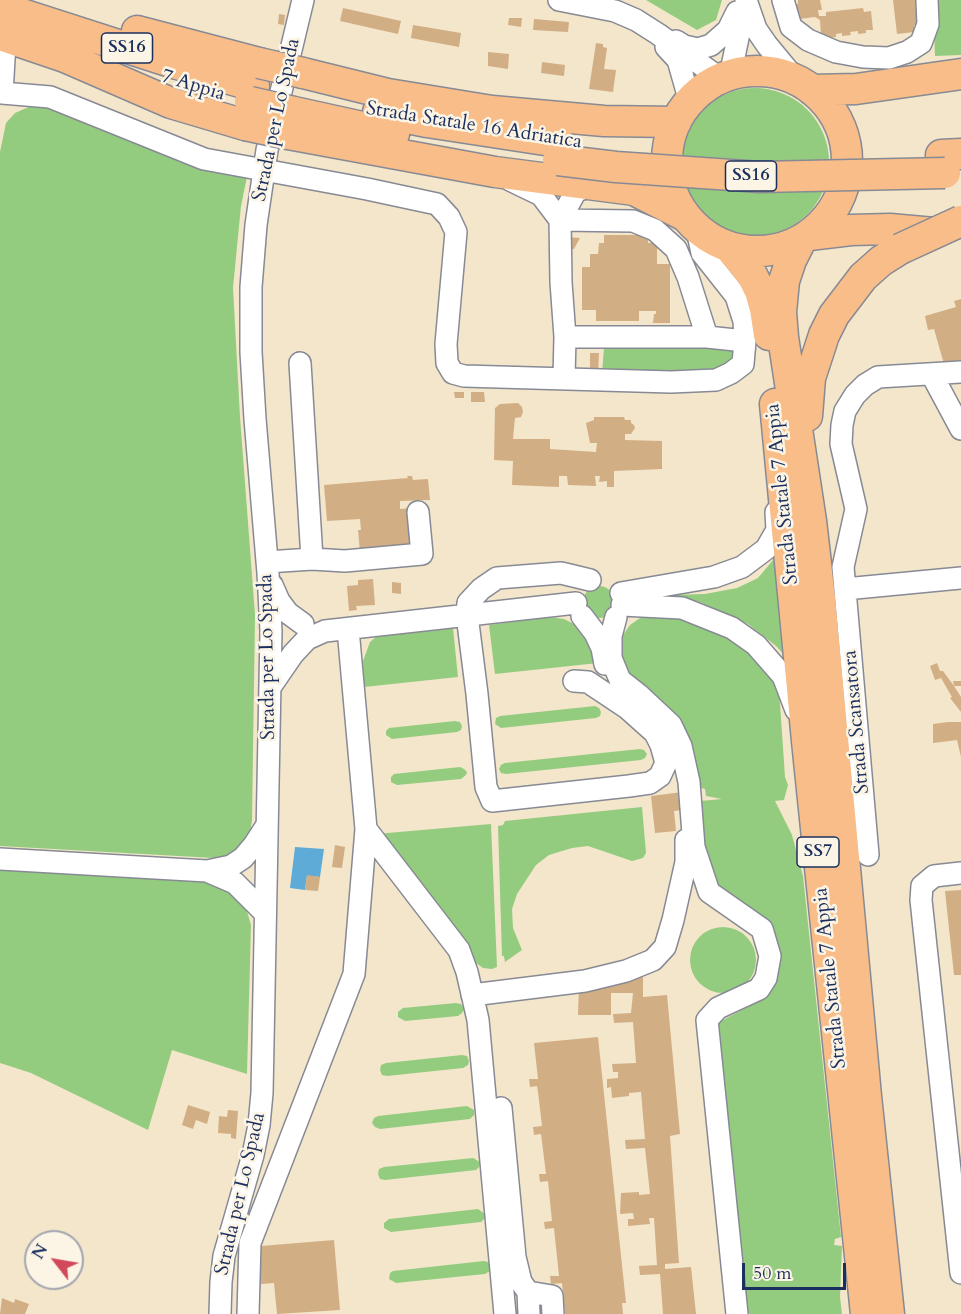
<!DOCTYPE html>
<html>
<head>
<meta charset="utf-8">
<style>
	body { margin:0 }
	#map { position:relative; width:961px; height:1314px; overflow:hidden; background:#f3e6cb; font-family:Cardo,serif }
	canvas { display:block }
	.north { position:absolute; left:24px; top:1230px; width:60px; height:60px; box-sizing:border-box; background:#fcf5e5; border:2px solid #a2a6af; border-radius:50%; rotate:301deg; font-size:16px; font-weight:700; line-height:24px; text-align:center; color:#1b2f5e }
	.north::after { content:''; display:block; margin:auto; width:21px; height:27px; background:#d1495b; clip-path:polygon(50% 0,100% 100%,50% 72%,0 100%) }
	.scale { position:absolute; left:742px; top:1263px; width:104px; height:27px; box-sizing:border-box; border:3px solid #1b2f5e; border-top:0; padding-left:8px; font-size:18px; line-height:21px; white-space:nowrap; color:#1b2f5e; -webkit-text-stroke:4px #fcf5e5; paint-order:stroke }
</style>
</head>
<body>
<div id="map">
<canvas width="961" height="1314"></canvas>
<div class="north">N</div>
<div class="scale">50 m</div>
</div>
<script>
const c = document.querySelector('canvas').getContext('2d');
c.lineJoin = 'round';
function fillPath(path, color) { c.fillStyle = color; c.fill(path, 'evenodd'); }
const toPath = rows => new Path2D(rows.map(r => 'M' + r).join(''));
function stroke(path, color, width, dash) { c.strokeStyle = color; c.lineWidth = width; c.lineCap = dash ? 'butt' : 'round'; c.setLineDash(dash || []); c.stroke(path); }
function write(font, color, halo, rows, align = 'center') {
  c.font = font + ' Cardo,serif'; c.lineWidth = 5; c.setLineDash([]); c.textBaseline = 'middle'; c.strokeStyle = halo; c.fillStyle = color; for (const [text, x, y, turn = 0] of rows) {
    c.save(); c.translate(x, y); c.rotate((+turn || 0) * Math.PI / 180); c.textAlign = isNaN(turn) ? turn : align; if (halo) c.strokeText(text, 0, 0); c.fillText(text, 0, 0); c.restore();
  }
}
fillPath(toPath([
	[646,0,722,0,716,20,697,30],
	[933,0,961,0,961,55,935,56],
	'681 162a74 74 0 1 1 148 0a74 74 0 1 1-148 0Z',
	[31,106,44,106,247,177,241,206,233,288,240,417,255,615,252,820,249,841,235,854,214,858,0,846,0,152,6,123,15,113],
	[739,347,736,363,706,374,602,373,604,348],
	[779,553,787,658,776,646,748,624,700,602,668,595,705,594,737,588,758,578],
	'583 602a16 16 0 1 1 32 0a16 16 0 1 1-32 0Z',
	[651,615,680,618,719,633,739,645,756,658,772,674,779,689,785,777,788,785,784,800,775,801,792,835,803,876,841,1237,835,1239,834,1245,842,1246,840,1297,842,1314,746,1314,716,1029,719,1022,756,1003,767,990,776,951,711,881,706,866,700,801,722,799,706,796,705,789,695,786,619,665,621,638,630,625,640,618],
	[550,617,564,619,580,627,592,639,598,663,495,674,489,625],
	[453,628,458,677,364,687,363,661,370,642,377,636,384,634],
	[595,706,599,708,601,712,600,716,596,718,501,728,495,724,496,718,500,716],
	[455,721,460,722,462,726,461,730,457,732,392,739,386,735,386,731,389,728],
	[640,749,644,750,647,754,645,758,641,760,506,774,501,773,499,769,501,765,505,763],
	[460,767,464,769,467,772,466,775,461,779,397,785,391,782,391,777,394,774],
	[642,807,646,853,643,858,632,861,588,846,572,848,549,855,536,865,517,894,512,909,513,928,522,950,505,962,504,956,502,956,498,826,503,825,505,821],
	[491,824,497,967,492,969,483,968,476,963,451,934,376,834],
	[0,867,201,880,226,890,246,908,251,925,247,1074,172,1050,148,1130,31,1073,0,1063],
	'690 960a33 33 0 1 1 66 0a33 33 0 1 1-66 0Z',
	[456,1003,461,1004,464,1009,462,1013,458,1016,405,1021,398,1017,398,1012,403,1008],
	[462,1055,467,1056,469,1061,468,1065,463,1068,387,1076,382,1075,380,1070,381,1065,386,1063],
	[467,1106,474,1110,474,1115,470,1119,380,1129,375,1127,372,1123,374,1118,378,1116],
	[473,1158,480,1162,479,1167,476,1170,385,1180,380,1179,378,1174,379,1169,384,1167],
	[478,1209,485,1214,486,1217,481,1222,391,1232,384,1228,384,1223,389,1219],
	[484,1261,488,1262,491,1267,490,1271,485,1274,396,1283,389,1279,390,1273,393,1271]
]), '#94cc7f');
fillPath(toPath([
	[295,847,324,849,320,877,307,876,305,890,290,888]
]), '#5fabd8');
fillPath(toPath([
	[798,0,820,0,822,10,818,10,819,16,826,16,826,12,863,8,864,12,871,11,873,30,866,30,866,33,858,34,858,31,850,32,851,35,842,36,842,33,836,34,836,37,828,38,828,35,821,35,820,20,815,17,800,19,799,12,796,12,795,4,798,4],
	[893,0,915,0,916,10,919,10,920,18,917,18,917,25,914,25,914,32,897,34],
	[343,8,401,21,398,34,340,21],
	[279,14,285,15,284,25,278,24],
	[509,18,522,18,521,27,508,25],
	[534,19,569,22,568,32,533,30],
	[413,25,461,33,459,47,411,38],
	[596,43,603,44,603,47,607,48,604,69,616,70,613,92,589,89],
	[488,52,509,54,508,69,488,66],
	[542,62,565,65,564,76,541,73],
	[604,235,648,235,648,243,657,243,657,264,670,264,670,323,653,323,654,314,656,314,656,311,639,311,639,321,596,321,596,310,582,310,582,267,590,267,590,254,598,254,599,243,604,243],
	[564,237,580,238,574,249,563,249],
	[961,299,961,360,944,364,934,329,928,330,925,316,956,307,954,301],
	[590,353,599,353,598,375,590,375],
	[454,392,464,392,464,398,455,398],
	[471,392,484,392,485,402,471,402],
	[518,403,522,407,523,412,521,417,515,418,513,439,550,439,550,449,596,452,597,443,590,443,586,423,594,420,594,417,624,417,625,420,631,420,631,423,634,425,635,428,631,434,625,434,625,440,662,441,662,469,614,471,614,487,607,487,607,481,599,482,600,476,595,476,596,486,568,485,567,476,559,476,559,487,512,485,513,461,494,460,495,408,500,404],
	[407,476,412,476,413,480,428,479,430,500,400,501,400,509,413,508,416,548,360,552,358,530,361,530,360,519,327,521,324,485,408,478],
	[373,579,375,605,356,606,357,610,349,611,347,586,358,585,358,580],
	[392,582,401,583,401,594,392,593],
	[937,663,940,671,943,671,954,686,953,681,961,681,961,686,954,686,961,697,961,712,950,698,952,697,941,678,935,680,930,666],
	[948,722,961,722,961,757,957,740,933,743,933,724],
	[698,790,700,808,674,811,676,831,655,833,651,796],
	[335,845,345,847,342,868,332,867],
	[307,875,320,877,318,891,305,890],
	[961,890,961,975,954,975,945,891],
	[643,971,643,997,667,995,680,1134,670,1136,679,1263,665,1264,665,1269,691,1267,696,1314,663,1314,660,1274,640,1275,639,1266,657,1265,654,1218,649,1218,650,1224,628,1226,628,1219,634,1219,633,1213,620,1214,621,1193,639,1192,639,1195,650,1194,645,1148,626,1149,625,1140,645,1139,641,1092,629,1093,629,1096,612,1098,611,1087,607,1088,607,1079,618,1078,618,1072,613,1072,612,1064,636,1063,633,1022,614,1023,613,1014,631,1013,633,993,611,993,611,1015,578,1015,579,985],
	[598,1037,626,1303,622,1303,623,1314,565,1314,562,1283,551,1284,550,1276,559,1276,554,1228,545,1229,544,1222,552,1221,548,1181,540,1182,539,1174,546,1174,541,1134,534,1135,533,1127,542,1126,538,1092,537,1086,530,1087,529,1079,538,1079,534,1043],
	[188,1105,210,1112,207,1124,196,1120,193,1129,182,1125],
	[228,1110,238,1111,236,1139,231,1138,231,1134,218,1133,219,1116,227,1117],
	[334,1240,340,1310,277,1314,274,1283,261,1284,259,1258,261,1246],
	[2,1298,14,1303,15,1299,29,1304,25,1314,0,1314]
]), '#d2ae84');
const minor = toPath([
	[559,0,615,11,636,20,658,34,721,79],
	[746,0,756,29,767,45,796,80],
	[783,0,791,27,808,40,836,52,863,57,889,58,907,52,921,43,928,24,927,0],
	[676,41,684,46,698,49,711,45,728,30,737,12],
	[5,43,2,93,50,97,204,159,367,189,437,204,449,217,456,232,446,344,447,363,453,373,464,376,671,382,716,380,731,373,743,364,745,341,744,321,736,296,702,253,697,229],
	[666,47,678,60,690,102],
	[730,76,739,33,737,14],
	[510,180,541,195,560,220],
	[560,220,633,221,655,230,676,249,688,277,707,337,565,337,564,378],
	[565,337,561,282,560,220,576,191,595,185],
	[707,337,745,341],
	[932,375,961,429],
	[312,559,345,561,422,554,418,512],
	[267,562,312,559,300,363],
	[272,585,279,601,288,613,303,624],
	[845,589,961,578],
	[621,593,714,577,742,567,766,549,777,530,776,512],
	[622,605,682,608,732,628,756,645,783,676,796,710],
	[582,616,595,633,602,648,605,664],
	[616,617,611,636,611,658,620,680,639,695,671,725,681,746,689,782,694,847,709,892,762,929,770,956,766,978,759,989,718,1008,707,1020,737,1314],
	[574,681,588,682,627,708,655,733,661,745,666,763,660,776,650,783,629,786,492,801,486,787,477,694,467,615,468,603,481,589,497,578,561,573,590,580],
	[271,686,293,654,307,639,325,631,576,603],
	[366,829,459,950,467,972,478,1020,505,1314],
	[868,855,843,567,856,509,841,444,842,425,845,411,855,395,865,385,878,377,961,372],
	[0,859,207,871,231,866,243,858,254,845,267,825],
	[207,871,235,883,265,913],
	[961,873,934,876,922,886,921,900,961,1273],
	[472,995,585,981,626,971,653,960,665,947,673,920,686,862,686,840],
	[501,1108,515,1257,521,1282,528,1292,552,1296,553,1314],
	[528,1292,529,1314],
	[220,1314,221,1282,224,1256,253,1155,259,1125,262,1093,271,631,268,573,255,419,251,352,251,287,256,225,267,150,303,0],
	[248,1314,250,1243,354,974,366,829,348,629]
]);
const highway = toPath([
	[0,7,177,64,254,86],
	[137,31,259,63],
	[0,35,65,57,171,103,245,125],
	'667 161a90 90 0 1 1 180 0a90 90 0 1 1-180 0Z',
	[303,73,388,94,492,111,604,121,676,122],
	[812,90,856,89,961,74],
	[294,112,394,134],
	[378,112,427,122,558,142],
	[288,134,495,172,634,190,685,216],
	[941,155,961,154],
	[809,235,851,230,890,229,934,233],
	[801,240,791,260,784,281,781,312,783,337,811,521,820,598,866,1096,889,1314],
	[729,247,752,275,760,291,765,309,769,335],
	[775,404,807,741,866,1314],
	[807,416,810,378,824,335,834,315,863,277,881,261,900,249]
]);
stroke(minor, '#878a94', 24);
stroke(highway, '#878a94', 33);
stroke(minor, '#fff', 21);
stroke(highway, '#f8bd88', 30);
const highwayBridge = toPath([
	[259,63,303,73],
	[250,102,294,112],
	[245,125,288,134],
	[558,160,616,167,760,177,945,173],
	[900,249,961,221]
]);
stroke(highwayBridge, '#878a94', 33, []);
stroke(highwayBridge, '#f8bd88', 30);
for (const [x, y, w] of [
	[127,48,51],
	[751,176,51],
	[818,852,42]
]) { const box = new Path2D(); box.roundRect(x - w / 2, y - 15, w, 30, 4.5); c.fillStyle = '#fcf5e5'; c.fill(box); stroke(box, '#1b2f5e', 1.5); }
write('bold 18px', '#1b2f5e', null, [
	["SS16",127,48],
	["SS16",751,176],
	["SS7",818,852]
]);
write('20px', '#1b2f5e', '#fcf5e5', [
	["7 Appia",193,86,17],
	["Strada per Lo Spada",277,120,-78],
	["Strada Statale 16 Adriatica",474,126,9],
	["Strada Statale 7 Appia",783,494,-96],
	["Strada per Lo Spada",268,657,-91],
	["Strada Scansatora",857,722,-95],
	["Strada Statale 7 Appia",831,978,-96],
	["Strada per Lo Spada",241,1194,-77]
]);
</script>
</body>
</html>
